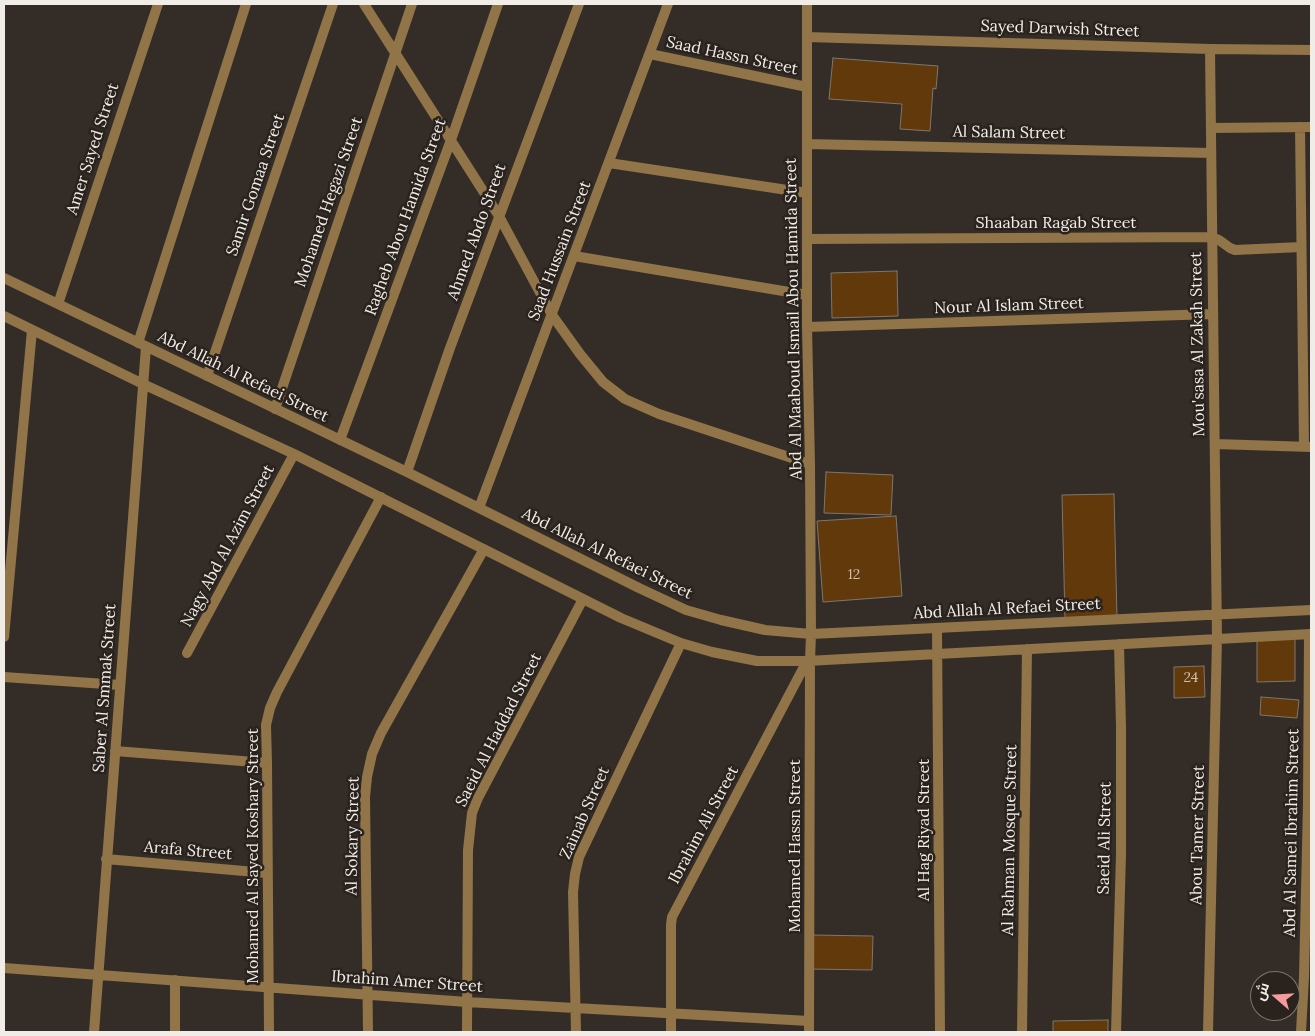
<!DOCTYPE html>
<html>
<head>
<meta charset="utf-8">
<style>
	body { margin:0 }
	#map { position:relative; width:1315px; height:1036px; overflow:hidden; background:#342d27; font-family:Lora,Cairo,serif }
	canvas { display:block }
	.frame { position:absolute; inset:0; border:5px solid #f0ece8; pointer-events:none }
	.north { position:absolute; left:1250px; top:971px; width:50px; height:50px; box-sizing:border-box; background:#2a231d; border:1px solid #79736e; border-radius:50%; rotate:289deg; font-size:14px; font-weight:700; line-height:20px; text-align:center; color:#f0ece8 }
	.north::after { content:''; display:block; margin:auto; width:18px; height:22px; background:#f59b9d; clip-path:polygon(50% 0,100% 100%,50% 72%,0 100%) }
</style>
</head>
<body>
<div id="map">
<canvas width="1315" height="1036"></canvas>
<div class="frame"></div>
<div class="north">ش</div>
</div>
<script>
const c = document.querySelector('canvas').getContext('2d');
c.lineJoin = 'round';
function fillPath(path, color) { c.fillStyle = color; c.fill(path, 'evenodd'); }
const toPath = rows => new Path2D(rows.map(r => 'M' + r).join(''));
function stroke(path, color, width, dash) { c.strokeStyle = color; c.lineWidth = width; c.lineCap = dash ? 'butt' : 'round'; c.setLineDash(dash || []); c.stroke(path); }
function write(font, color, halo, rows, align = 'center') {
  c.font = font + ' Lora,serif'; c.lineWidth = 5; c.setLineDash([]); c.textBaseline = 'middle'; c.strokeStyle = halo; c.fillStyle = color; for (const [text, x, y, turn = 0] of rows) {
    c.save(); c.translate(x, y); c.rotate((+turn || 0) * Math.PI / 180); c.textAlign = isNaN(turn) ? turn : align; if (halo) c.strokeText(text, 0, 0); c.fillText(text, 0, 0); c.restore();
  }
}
const building = toPath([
	[833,58,938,66,936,89,933,88,930,131,900,129,902,104,829,99,833,58],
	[897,271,898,316,832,318,831,273,897,271],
	[826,472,893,475,891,515,824,513,826,472],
	[1114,494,1117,618,1065,619,1062,495,1114,494],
	[896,516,902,596,823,602,817,521,896,516],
	[1295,637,1295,681,1257,682,1257,638,1295,637],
	[1204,666,1205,697,1174,698,1174,667,1204,666],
	[1261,697,1299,700,1297,718,1260,715,1261,697],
	[811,935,873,936,872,970,810,969,811,935],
	[1108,1020,1108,1032,1053,1032,1053,1021,1108,1020]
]);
fillPath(building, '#61390a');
stroke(building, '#7e766e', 1);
stroke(toPath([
	[364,4,499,216,552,315,580,354,603,382,625,399,659,414,810,464],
	[807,4,807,327,810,464,811,634,810,661,809,1032],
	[807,37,1210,49,1311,50],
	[650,54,807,87],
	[1300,127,1304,446],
	[1211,128,1311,127],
	[807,144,1211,153],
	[609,163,807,193],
	[807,239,1212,237,1219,240,1230,248,1235,250,1301,247],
	[574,256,807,295],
	[4,278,407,472,639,588,686,610,721,620,765,630,811,634,1311,610],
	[58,304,158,4],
	[4,316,143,384,294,454,621,618,681,643,712,652,757,661,807,661,1311,634],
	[807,327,1213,314],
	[138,343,246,4],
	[207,376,333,4],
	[275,409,412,4],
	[340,440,451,140,498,4],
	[1215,444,1311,447],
	[407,472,450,348,579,4],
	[479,508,668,4],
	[937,628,940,1032],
	[4,637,32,330],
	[187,653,294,454],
	[4,677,120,685],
	[115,751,267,763],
	[106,859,267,873],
	[4,968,467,1002,809,1021],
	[175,980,175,1032],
	[94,1032,146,347],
	[269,1032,267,763,266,725,270,708,277,692,381,497],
	[368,1032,365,797,367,777,372,754,381,733,484,549],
	[467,1032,468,850,472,813,478,798,583,599],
	[576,1032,573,892,575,874,579,857,681,643],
	[671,1032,671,925,672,917,807,661],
	[1022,1032,1027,649],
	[1116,1032,1121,854,1121,727,1119,644],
	[1208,1032,1217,639,1210,49],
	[1301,1032,1304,977,1308,804,1309,634]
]), '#917447', 10);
write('14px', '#ccbfb0', null, [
	["12",854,575],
	["24",1191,678]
]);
write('16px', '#f0ece8', '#2a231d', [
	["Sayed Darwish Street",1060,29,2],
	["Saad Hassn Street",732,56,12],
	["Al Salam Street",1009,133,1],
	["Amer Sayed Street",93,149,-72],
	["Samir Gomaa Street",256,185,-71],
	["Mohamed Hegazi Street",329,202,-71],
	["Ragheb Abou Hamida Street",406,217,-70],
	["Shaaban Ragab Street",1056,223],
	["Ahmed Abdo Street",477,232,-70],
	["Saad Hussain Street",560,251,-69],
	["Nour Al Islam Street",1009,306,-2],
	["Abd Al Maaboud Ismail Abou Hamida Street",794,319,-91],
	["Mou'sasa Al Zakah Street",1198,344,-91],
	["Abd Allah Al Refaei Street",243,377,26],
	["Nagy Abd Al Azim Street",228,546,-62],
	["Abd Allah Al Refaei Street",607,554,26],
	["Abd Allah Al Refaei Street",1007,609,-3],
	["Saber Al Smmak Street",105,688,-86],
	["Saeid Al Haddad Street",499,730,-63],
	["Zainab Street",585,813,-66],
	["Ibrahim Ali Street",704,825,-62],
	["Al Hag Riyad Street",924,830,-90],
	["Abd Al Samei Ibrahim Street",1292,833,-89],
	["Abou Tamer Street",1198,835,-89],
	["Al Sokary Street",353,836,-89],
	["Saeid Ali Street",1105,838,-89],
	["Al Rahman Mosque Street",1010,840,-89],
	["Mohamed Hassn Street",795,846,-90],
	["Arafa Street",188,851,5],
	["Mohamed Al Sayed Koshary Street",253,856,-90],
	["Ibrahim Amer Street",407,982,4]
]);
</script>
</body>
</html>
